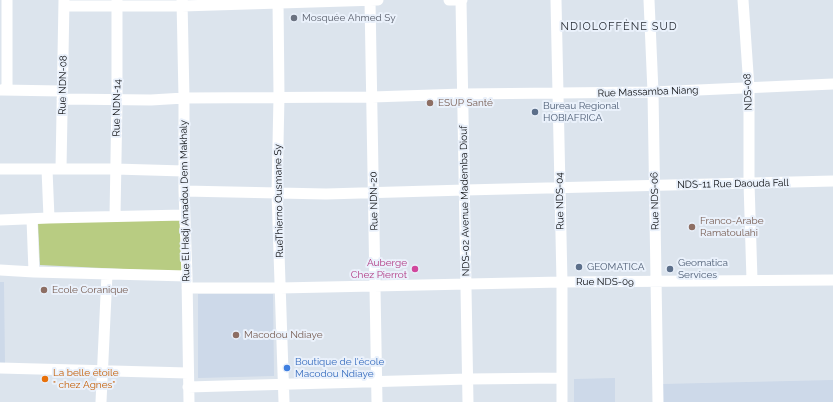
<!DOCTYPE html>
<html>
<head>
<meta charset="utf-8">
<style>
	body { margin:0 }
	canvas { display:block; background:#dce4ed }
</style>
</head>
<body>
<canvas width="833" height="402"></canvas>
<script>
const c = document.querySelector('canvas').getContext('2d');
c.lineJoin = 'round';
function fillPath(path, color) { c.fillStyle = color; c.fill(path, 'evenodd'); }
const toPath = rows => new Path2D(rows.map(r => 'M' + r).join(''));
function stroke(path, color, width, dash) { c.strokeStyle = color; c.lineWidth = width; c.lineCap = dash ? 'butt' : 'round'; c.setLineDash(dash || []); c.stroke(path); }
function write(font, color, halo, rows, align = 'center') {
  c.font = font + ' Raleway,sans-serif'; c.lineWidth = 4; c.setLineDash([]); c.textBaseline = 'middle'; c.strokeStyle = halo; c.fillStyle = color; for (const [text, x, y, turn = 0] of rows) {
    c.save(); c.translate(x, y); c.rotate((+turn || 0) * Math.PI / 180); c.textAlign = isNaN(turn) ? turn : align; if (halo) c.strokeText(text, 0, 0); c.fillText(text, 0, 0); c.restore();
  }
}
fillPath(toPath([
	[0,282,4,282,5,365,0,365],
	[198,294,273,294,274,376,198,378],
	[615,378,615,402,574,402,574,379],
	[833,380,833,402,663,402,662,384]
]), '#cdd9e9');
fillPath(toPath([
	[183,220,185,272,40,265,38,222]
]), '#b8cc82');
stroke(toPath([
	[7,0,7,90],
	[182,0,184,98,184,191,187,276,189,402],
	[278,0,279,96,277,193,284,402],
	[370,0,377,402],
	[449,0,462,0],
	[461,0,468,402],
	[556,0,562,282,562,402],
	[649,0,653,92,658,402],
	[743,0,749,88,749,183,752,280],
	[64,6,182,6,378,0],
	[1,90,62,91],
	[62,99,151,100,184,98,372,97,463,94,653,92,833,84],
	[0,169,115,169,184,171],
	[61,169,64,0],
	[184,191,326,194,465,190,833,181],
	[115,216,117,101,117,0],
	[49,218,184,215],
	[32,219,34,272],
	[0,220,49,218,47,169],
	[0,270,34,272,187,276],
	[187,288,280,288,562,282,833,280],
	[0,368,188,373],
	[188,387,468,379,561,378],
	[101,402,107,274]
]), '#fff', 11);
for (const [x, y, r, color] of [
	[294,18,4,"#6b7280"],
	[430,103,4,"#8d6e63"],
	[535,112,4,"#5c6f8a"],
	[692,227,4,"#8d6e63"],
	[579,267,4,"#5c6f8a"],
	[415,269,4,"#d1479c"],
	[670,269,4,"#5c6f8a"],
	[44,290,4,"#8d6e63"],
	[236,335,4,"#8d6e63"],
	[287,368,4,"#3f7fe0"],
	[45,379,4,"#e8710a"]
]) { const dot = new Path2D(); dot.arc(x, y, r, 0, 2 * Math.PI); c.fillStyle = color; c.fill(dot); stroke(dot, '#eaf1fb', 1.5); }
write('10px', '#5b616d', '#eaf1fb', [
	["Mosquée Ahmed Sy",302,18]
], 'left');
write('10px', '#0b0d10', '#eaf1fb', [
	["Rue NDN-08",63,85,-89],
	["Rue Massamba Niang",648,92,-2],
	["NDS-08",748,92,-92],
	["Rue NDN-14",117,108,-89],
	["NDS-11 Rue Daouda Fall",733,184,-1],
	["Rue El Hadj Amadou Dem Makhaly",185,201,-91],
	["RueThierno Ousmane Sy",279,201,-91],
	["Rue NDN-20",374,201,-91],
	["NDS-02 Avenue Mademba Diouf",465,201,-91],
	["Rue NDS-04",560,201,-91],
	["Rue NDS-06",655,201,-91],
	["Rue NDS-09",605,282]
]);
write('10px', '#785e54', '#eaf1fb', [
	["ESUP Santé",438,103],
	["Franco-Arabe",700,221],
	["Ramatoulahi",700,233],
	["Ecole Coranique",52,290],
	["Macodou Ndiaye",244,335]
], 'left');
write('10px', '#4e5e75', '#eaf1fb', [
	["Bureau Regional",543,106],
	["HOBIAFRICA",543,118],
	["Geomatica",678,263],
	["Services",678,275],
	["GEOMATICA",587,267]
], 'left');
write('10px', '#b23c85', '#eaf1fb', [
	["Auberge",407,263],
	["Chez Pierrot",407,275]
], 'right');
write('10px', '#366cbe', '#eaf1fb', [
	["Boutique de l'école",295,362],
	["Macodou Ndiaye",295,374]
], 'left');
write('10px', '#c56008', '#eaf1fb', [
	["La belle étoile",53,373],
	["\" chez Agnes\"",53,385]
], 'left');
c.letterSpacing = '1px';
write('11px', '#292e36', '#eaf1fb', [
	["NDIOLOFFÈNE SUD",619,27]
]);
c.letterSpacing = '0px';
</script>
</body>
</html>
